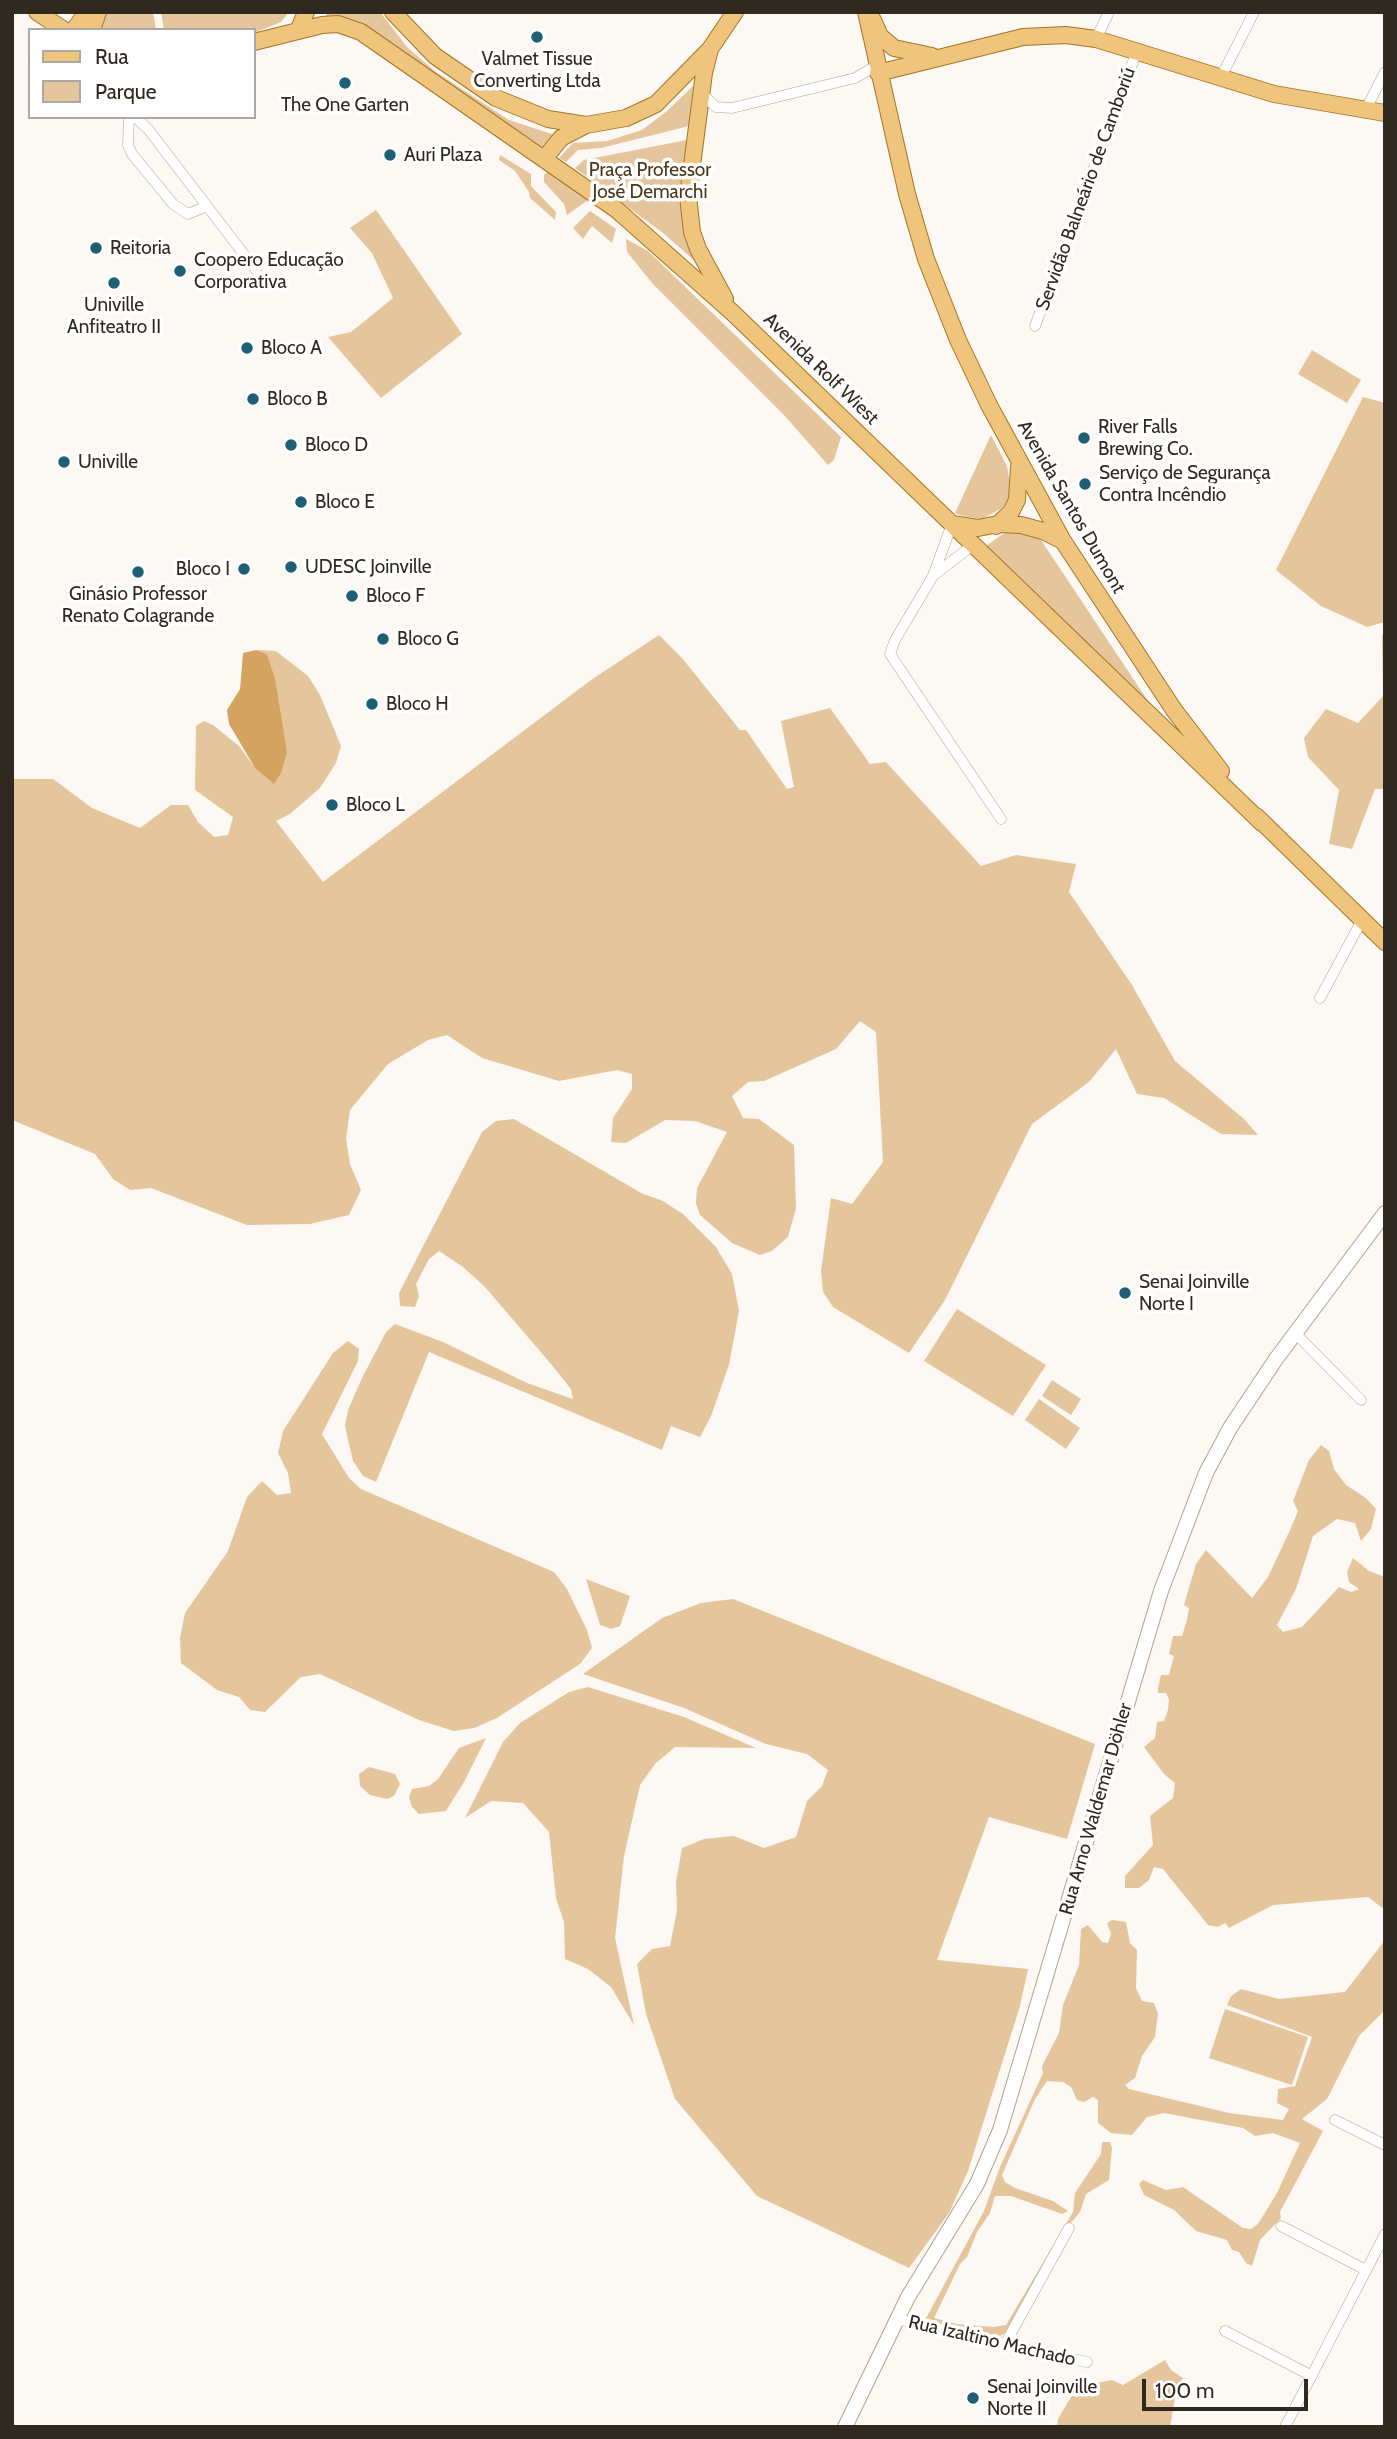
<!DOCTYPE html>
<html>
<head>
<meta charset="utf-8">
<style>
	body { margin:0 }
	#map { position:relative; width:1397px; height:2439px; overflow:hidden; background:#fcf8f3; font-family:Cabin,sans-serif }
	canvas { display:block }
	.frame { position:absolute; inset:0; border:14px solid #30291f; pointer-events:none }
	.legend { position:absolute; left:28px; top:28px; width:228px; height:91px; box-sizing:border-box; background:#fff; border:2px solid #aca9a5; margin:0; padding:9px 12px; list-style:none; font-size:21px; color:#30291f }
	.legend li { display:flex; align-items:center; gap:14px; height:35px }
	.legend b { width:35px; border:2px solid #aca9a5 }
	.scale { position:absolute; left:1142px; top:2379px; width:166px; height:32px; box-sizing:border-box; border:4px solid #30291f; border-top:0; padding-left:9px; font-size:21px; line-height:24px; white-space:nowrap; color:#30291f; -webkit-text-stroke:5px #fff; paint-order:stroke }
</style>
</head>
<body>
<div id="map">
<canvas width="1397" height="2439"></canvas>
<div class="frame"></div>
<ul class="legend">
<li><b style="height:9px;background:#efc57d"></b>Rua</li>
<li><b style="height:19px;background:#e4c59c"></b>Parque</li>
</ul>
<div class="scale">100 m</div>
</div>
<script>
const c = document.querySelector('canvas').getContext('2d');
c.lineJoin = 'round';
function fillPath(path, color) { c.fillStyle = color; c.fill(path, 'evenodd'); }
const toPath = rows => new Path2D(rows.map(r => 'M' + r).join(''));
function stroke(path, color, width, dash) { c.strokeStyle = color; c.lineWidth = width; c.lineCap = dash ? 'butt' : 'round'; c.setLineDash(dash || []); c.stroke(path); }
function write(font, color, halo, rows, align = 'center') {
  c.font = font + ' Cabin,sans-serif'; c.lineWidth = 7; c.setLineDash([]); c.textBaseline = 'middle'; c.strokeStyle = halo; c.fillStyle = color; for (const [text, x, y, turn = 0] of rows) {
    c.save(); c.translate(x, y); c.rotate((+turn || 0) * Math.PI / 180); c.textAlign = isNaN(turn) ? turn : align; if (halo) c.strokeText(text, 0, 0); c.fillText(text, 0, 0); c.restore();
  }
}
fillPath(toPath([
	[106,12,153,12,156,30,101,30],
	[161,12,289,12,281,22,254,33,254,30,164,30],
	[329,12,380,12,407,47,436,72,509,120,558,136,547,150,362,25,324,17],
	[693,86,689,126,601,148,578,150,566,162,559,158,573,143,607,141,642,130,667,111],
	[687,140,683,174,699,260,697,263,663,233,575,168,584,160],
	[500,155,531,174,531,186,556,212,555,220,530,198,529,192,515,171,499,160],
	[550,169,591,198,567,215,564,204,544,182,544,175],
	[376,210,462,334,381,398,328,337,351,332,393,298,372,253,350,228],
	[590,211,616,229,612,243,592,226,583,239,573,228],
	[626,239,648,251,841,437,834,460,828,465,784,415,653,284,627,252],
	[1312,350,1361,380,1347,403,1298,374],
	[1363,397,1385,403,1385,622,1367,627,1321,606,1276,570],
	[991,435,1007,466,1011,490,1008,499,1002,508,982,519,963,516,955,513],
	[1013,531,1033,533,1041,540,1148,701,983,548,1003,534],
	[659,635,682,658,740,730,746,730,787,789,794,787,781,721,830,708,870,764,886,762,981,866,1016,855,1076,864,1069,892,1132,985,1175,1061,1244,1119,1258,1135,1221,1134,1164,1098,1137,1094,1116,1049,1089,1082,1032,1124,945,1300,909,1353,833,1307,823,1292,821,1271,831,1198,852,1204,883,1162,876,1032,860,1021,836,1049,764,1081,748,1082,732,1096,743,1118,759,1119,794,1145,796,1208,788,1237,772,1251,760,1255,732,1243,700,1215,696,1203,697,1188,727,1132,695,1121,665,1120,626,1143,611,1142,613,1118,632,1089,632,1074,617,1070,559,1081,482,1058,447,1035,428,1040,388,1064,350,1110,346,1139,350,1164,361,1190,349,1215,310,1224,247,1225,151,1188,130,1190,113,1179,95,1154,12,1120,12,779,53,779,92,808,140,828,171,805,188,805,198,822,214,837,228,835,233,817,195,790,196,726,204,721,213,725,239,746,255,768,287,752,267,654,256,650,276,651,308,676,320,695,341,746,336,763,320,788,290,814,276,821,323,882,591,680],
	[1382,635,1385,635,1385,789,1375,789,1352,849,1329,844,1339,790,1308,757,1304,738,1326,709,1358,723,1383,696],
	[514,1119,643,1194,661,1200,683,1214,716,1247,732,1274,739,1311,729,1365,711,1416,700,1437,671,1426,662,1450,429,1352,376,1482,363,1476,353,1461,345,1426,348,1410,362,1378,386,1332,395,1324,443,1342,527,1383,573,1399,571,1389,551,1364,485,1287,463,1267,439,1251,429,1259,416,1284,419,1296,415,1307,400,1306,399,1293,482,1132,496,1121],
	[957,1309,1046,1365,1013,1416,924,1361],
	[348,1341,359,1349,358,1361,322,1434,349,1478,361,1489,554,1572,567,1589,587,1630,592,1648,580,1664,497,1718,474,1728,454,1731,419,1720,320,1674,301,1677,265,1712,250,1710,239,1697,217,1690,181,1663,180,1638,185,1613,228,1551,247,1497,262,1481,277,1495,291,1493,288,1473,278,1453,283,1431,333,1353],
	[1052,1380,1081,1399,1071,1415,1042,1396],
	[1039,1399,1080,1428,1066,1449,1025,1420],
	[1321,1445,1329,1451,1334,1469,1346,1485,1366,1498,1376,1509,1371,1529,1361,1541,1355,1523,1337,1519,1313,1536,1296,1589,1277,1625,1283,1632,1302,1627,1339,1587,1351,1592,1359,1589,1349,1582,1347,1572,1353,1558,1369,1571,1385,1577,1385,1910,1368,1897,1273,1905,1229,1928,1225,1923,1218,1927,1208,1925,1163,1869,1154,1867,1149,1880,1139,1888,1125,1888,1125,1876,1153,1845,1150,1816,1173,1798,1175,1783,1164,1774,1144,1747,1155,1738,1157,1722,1164,1721,1168,1710,1169,1699,1166,1693,1158,1693,1158,1688,1161,1675,1169,1675,1174,1656,1169,1654,1173,1636,1182,1636,1187,1620,1189,1608,1184,1605,1196,1564,1206,1550,1252,1598,1268,1577,1290,1530,1298,1511,1293,1501,1309,1460],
	[586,1579,630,1596,620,1626,611,1629,600,1625],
	[733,1599,1095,1744,1067,1839,989,1817,937,1960,1028,1969,1020,2006,968,2171,949,2213,909,2268,757,2196,675,2099,646,2014,637,1964,652,1949,670,1946,677,1910,676,1882,682,1848,704,1839,734,1836,764,1848,796,1837,807,1801,822,1786,828,1770,807,1754,766,1744,684,1708,583,1674,662,1618,701,1603],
	[588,1687,684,1717,756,1748,675,1747,655,1764,640,1785,624,1856,615,1938,634,2025,611,1987,588,1969,565,1959,564,1922,556,1898,549,1832,523,1803,491,1801,465,1818,503,1742,520,1723,569,1692],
	[486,1738,464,1782,446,1811,419,1814,412,1807,409,1797,412,1789,429,1786,438,1779,459,1748],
	[369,1767,395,1774,400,1784,394,1796,387,1799,370,1795,360,1786,359,1774],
	[1112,1920,1126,1922,1130,1943,1137,1950,1136,1988,1142,2001,1154,2003,1158,2014,1155,2037,1142,2056,1135,2078,1125,2085,1129,2089,1229,2113,1283,2120,1289,2109,1277,2103,1278,2089,1295,2086,1312,2037,1227,2005,1231,1996,1241,1989,1279,1999,1345,1992,1385,1940,1385,2010,1359,2036,1327,2099,1302,2119,1323,2131,1280,2212,1281,2218,1260,2240,1252,2266,1246,2263,1239,2252,1232,2250,1227,2240,1196,2231,1174,2210,1144,2195,1139,2184,1143,2180,1166,2190,1183,2187,1243,2228,1251,2229,1258,2224,1277,2193,1300,2143,1273,2133,1255,2136,1243,2128,1164,2113,1147,2117,1132,2135,1111,2133,1098,2123,1098,2100,1093,2097,1084,2102,1077,2100,1071,2087,1063,2082,1047,2081,1035,2099,1002,2175,1005,2182,1015,2188,1053,2201,1068,2211,1062,2214,1011,2196,995,2196,990,2213,977,2232,967,2257,960,2264,934,2318,957,2324,994,2327,1006,2325,1073,2212,1075,2193,1101,2154,1102,2142,1110,2142,1112,2148,1109,2180,1086,2194,1080,2212,1069,2225,1010,2330,1000,2336,990,2336,924,2322,984,2211,1000,2167,1043,2073,1042,2066,1059,2033,1063,2005,1079,1965,1081,1929,1088,1925,1102,1942,1108,1943,1111,1934,1107,1923],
	[1225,2009,1308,2037,1292,2085,1209,2058],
	[1165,2360,1171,2370,1183,2378,1176,2392,1170,2427,1057,2427,1058,2419,1082,2378,1092,2384,1112,2380,1123,2385]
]), '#e4c59c');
fillPath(toPath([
	[256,650,267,654,275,679,287,752,281,773,274,784,255,768,229,724,227,710,240,689,243,653]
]), '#d4a35f');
const street = toPath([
	[1096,39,1109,12],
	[1220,79,1254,12],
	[701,93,716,107,732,108,855,78,876,66],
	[1365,111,1385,72],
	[129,117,128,145,132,154,173,204,188,214,207,206],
	[135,117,148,129,256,270],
	[1035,326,1137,51],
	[952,524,933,576,895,640,890,654,1001,819],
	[934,575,973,545],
	[1320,998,1362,920],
	[1295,1333,1361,1400],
	[1335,2120,1385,2145],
	[1281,2226,1366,2270],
	[897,2319,1087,2362],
	[1225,2331,1312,2376],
	[1005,2344,1069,2228],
	[1285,2427,1385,2234]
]);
const secondary = toPath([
	[845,2427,908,2297,977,2184,1000,2130,1161,1591,1206,1473,1230,1428,1276,1359,1385,1213]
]);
const primary = toPath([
	[37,12,64,30],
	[393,12,435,56,496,98,548,119,586,125,626,118,656,104,710,49],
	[866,12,907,194,926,259,958,340,989,405,1063,541,1174,710,1221,771],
	[873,20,880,36,894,48,932,56],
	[299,29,306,12],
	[74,30,87,12],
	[92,30,98,12],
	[254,42,322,25,338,24,361,32,617,210,733,313,1262,823],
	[878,73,1023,37,1066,35,1096,39,1274,94,1385,113],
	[545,158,561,138,586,125],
	[725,299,698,249,692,232,688,196,704,73,710,49,735,12],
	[952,524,978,528,998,524,1021,525,1043,531,1063,541],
	[996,526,1011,512,1017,500,1019,466],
	[1256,816,1385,942]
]);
stroke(street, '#b3a189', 11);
stroke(secondary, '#b3a189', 16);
stroke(primary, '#a57524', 18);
stroke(street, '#fff', 10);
stroke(secondary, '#fff', 14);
stroke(primary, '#efc57d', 16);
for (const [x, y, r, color] of [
	[537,37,7,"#1f5f74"],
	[345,83,7,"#1f5f74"],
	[390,155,7,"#1f5f74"],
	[96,248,7,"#1f5f74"],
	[180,271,7,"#1f5f74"],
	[114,283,7,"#1f5f74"],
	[247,348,7,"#1f5f74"],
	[253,399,7,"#1f5f74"],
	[1084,438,7,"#1f5f74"],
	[291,445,7,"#1f5f74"],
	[64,462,7,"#1f5f74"],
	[1085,484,7,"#1f5f74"],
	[301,502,7,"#1f5f74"],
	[291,567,7,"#1f5f74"],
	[244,569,7,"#1f5f74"],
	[138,572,7,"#1f5f74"],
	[352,596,7,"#1f5f74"],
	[383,639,7,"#1f5f74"],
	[372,704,7,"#1f5f74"],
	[332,805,7,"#1f5f74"],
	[1125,1293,7,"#1f5f74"],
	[973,2398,7,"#1f5f74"]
]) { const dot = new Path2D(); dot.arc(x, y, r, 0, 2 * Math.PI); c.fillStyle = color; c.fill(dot); stroke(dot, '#fff', 2.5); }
write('19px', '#30291f', '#fff', [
	["Valmet Tissue",537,59,"center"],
	["Converting Ltda",537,81,"center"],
	["The One Garten",345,105,"center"],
	["Auri Plaza",404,155],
	["Reitoria",110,248],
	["Coopero Educação",194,260],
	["Corporativa",194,282],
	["Univille",114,305,"center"],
	["Anfiteatro II",114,327,"center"],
	["Bloco A",261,348],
	["Bloco B",267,399],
	["River Falls",1098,427],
	["Brewing Co.",1098,449],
	["Bloco D",305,445],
	["Univille",78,462],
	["Serviço de Segurança",1099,473],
	["Contra Incêndio",1099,495],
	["Bloco E",315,502],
	["UDESC Joinville",305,567],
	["Bloco I",230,569,"right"],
	["Ginásio Professor",138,594,"center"],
	["Renato Colagrande",138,616,"center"],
	["Bloco F",366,596],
	["Bloco G",397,639],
	["Bloco H",386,704],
	["Bloco L",346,805],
	["Senai Joinville",1139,1282],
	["Norte I",1139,1304],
	["Senai Joinville",987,2387],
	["Norte II",987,2409]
], 'left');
write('19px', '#4b3719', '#fff', [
	["Praça Professor",650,170],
	["José Demarchi",650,192]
]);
write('19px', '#30291f', '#fff', [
	["Servidão Balneário de Camboriú",1086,189,-70],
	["Avenida Rolf Wiest",821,369,44],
	["Avenida Santos Dumont",1071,507,60],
	["Rua Arno Waldemar Döhler",1096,1809,-74],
	["Rua Izaltino Machado",992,2341,13]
]);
</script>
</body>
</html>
